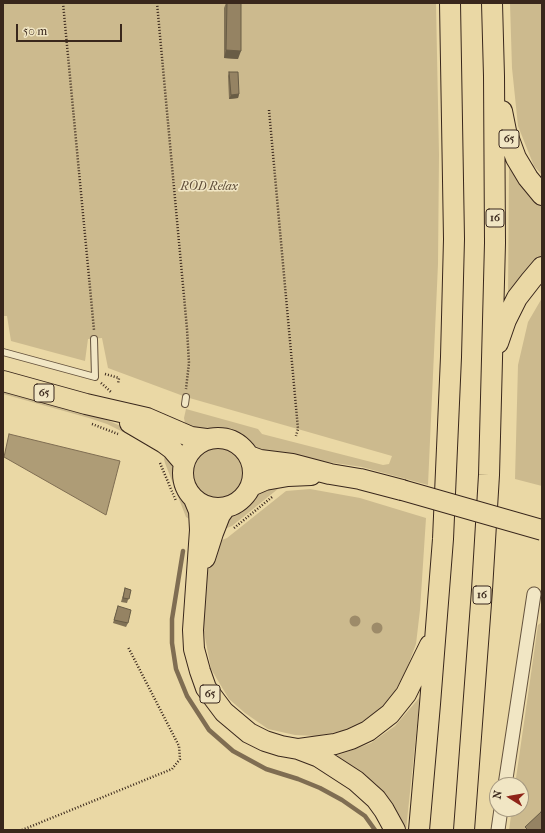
<!DOCTYPE html>
<html>
<head>
<meta charset="utf-8">
<style>
	body { margin:0 }
	#map { position:relative; width:545px; height:833px; overflow:hidden; background:#ead8a5; font-family:"IM FELL French Canon",serif }
	canvas { display:block }
	.frame { position:absolute; inset:0; border:4px solid #39271c; pointer-events:none }
	.north { position:absolute; left:489px; top:777px; width:40px; height:40px; box-sizing:border-box; background:#f1e6c4; border:1px solid #a79a81; border-radius:50%; rotate:281deg; font-size:11px; font-weight:700; line-height:16px; text-align:center; color:#39271c }
	.north::after { content:''; display:block; margin:auto; width:14px; height:18px; background:#8f2418; clip-path:polygon(50% 0,100% 100%,50% 72%,0 100%) }
	.scale { position:absolute; left:16px; top:24px; width:106px; height:18px; box-sizing:border-box; border:2px solid #39271c; border-top:0; padding-left:5px; font-size:12px; line-height:14px; white-space:nowrap; color:#39271c; -webkit-text-stroke:3px #f1e6c4; paint-order:stroke }
</style>
</head>
<body>
<div id="map">
<canvas width="545" height="833"></canvas>
<div class="frame"></div>
<div class="north">N</div>
<div class="scale">50 m</div>
</div>
<script>
const c = document.querySelector('canvas').getContext('2d');
c.lineJoin = 'round';
function fillPath(path, color) { c.fillStyle = color; c.fill(path, 'evenodd'); }
const toPath = rows => new Path2D(rows.map(r => 'M' + r).join(''));
function stroke(path, color, width, dash) { c.strokeStyle = color; c.lineWidth = width; c.lineCap = dash ? 'butt' : 'round'; c.setLineDash(dash || []); c.stroke(path); }
function write(font, color, halo, rows, align = 'center') {
  c.font = font + ' "IM FELL French Canon",serif'; c.lineWidth = 3; c.setLineDash([]); c.textBaseline = 'middle'; c.strokeStyle = halo; c.fillStyle = color; for (const [text, x, y, turn = 0] of rows) {
    c.save(); c.translate(x, y); c.rotate((+turn || 0) * Math.PI / 180); c.textAlign = isNaN(turn) ? turn : align; if (halo) c.strokeText(text, 0, 0); c.fillText(text, 0, 0); c.restore();
  }
}
fillPath(toPath([
	[3,3,436,3,439,155,438,264,428,485,362,467,260,452,245,437,230,430,213,428,207,430,184,427,185,423,184,418,186,409,258,429,262,434,383,465,389,464,392,456,186,397,108,368,102,338,88,339,85,361,11,341,7,316,3,316],
	[510,3,542,3,542,175,534,166,518,126,512,68],
	[509,168,532,197,542,206,542,257,530,268,508,297],
	[542,298,542,486,515,479,518,365,528,322],
	[5,392,92,414,107,420,123,427,149,445,107,424,89,418,3,394],
	'192 472a26 26 0 1 1 52 0a26 26 0 1 1-52 0Z',
	[168,452,173,464,176,488,180,496,189,506,191,520,186,517,165,463,164,459],
	[284,484,232,526,227,528,221,527,231,515,245,508,261,490],
	[310,489,360,498,426,518,420,610,416,644,405,673,391,698,378,711,363,721,342,731,316,736,295,735,268,729,245,713,229,699,211,669,204,632,204,611,207,574,217,542,227,538,286,491],
	[542,622,542,830,509,830,512,809,521,809,521,785,515,785,538,625],
	[420,697,406,830,387,799,366,778,336,756,371,743,395,726]
]), '#ccba8e');
const water = toPath([
	[9,434,120,461,106,515,4,457,9,434]
]);
fillPath(water, '#ae9c76');
stroke(water, '#7f6d52', 1);
stroke(toPath([
	[183,551,172,619,172,643,176,669,187,696,209,730,233,751,266,769,298,779,320,788,342,800,365,816,375,830]
]), '#7f6d52', 4.5);
const service = toPath([
	[3,352,95,377,94,339],
	[185,404,186,397]
]);
const minor = toPath([
	[505,785,534,594],
	[498,830,501,809]
]);
const primary = toPath([
	[502,111,506,131,516,158,528,178,542,195],
	[498,343,506,320,517,298,531,280,542,267],
	[3,381,86,404,147,418,191,437,206,439],
	[130,423,164,443,172,449,184,463],
	'183 473a35 35 0 1 1 70 0a35 35 0 1 1-70 0Z',
	[249,456,260,460,292,464,330,474,360,479,402,490],
	[251,486,265,480,288,476,311,475],
	[194,499,199,511,200,530,193,630,194,649,200,671,206,688,224,712,249,733,265,741,281,746,298,749,319,757,356,781,376,799,384,810,395,830],
	[205,558,213,533,220,515,225,508],
	[299,749,335,744,351,739,368,731,390,714,406,694,430,645],
	[419,830,430,704,443,539,451,357,454,239,450,3],
	[464,830,482,590,489,475,495,243,494,76,492,3]
]);
stroke(service, '#65533e', 8);
stroke(minor, '#65533e', 15);
stroke(primary, '#39271c', 22);
stroke(toPath([
	[63,3,94,330],
	[157,3,187,329,189,363,186,389],
	[269,110,298,429,296,436],
	[105,374,119,378,118,384],
	[101,383,111,392],
	[92,424,118,434],
	[160,463,176,501],
	[234,528,272,497],
	[22,830,172,769,180,759,179,746,128,647]
]), '#39271c', 2.5, [1, 2]);
stroke(service, '#f1e6c4', 6);
stroke(minor, '#f1e6c4', 13);
stroke(primary, '#ead8a5', 20);
const primaryBridge = toPath([
	[402,490,542,530]
]);
stroke(primaryBridge, '#39271c', 22, []);
stroke(primaryBridge, '#ead8a5', 20);
c.fillStyle = '#9d8b69';
for (const [x, y] of [
	[355,621],
	[377,628]
]) { c.beginPath(); c.arc(x, y, 5.5, 0, 2 * Math.PI); c.fill(); }
fillPath(toPath([
	[226,3,241,3,238,59,224,58,224,8],
	[229,72,239,94,238,98,229,99,228,76],
	[125,588,131,590,127,603,121,602],
	[118,606,128,623,126,627,113,623]
]), '#807155');
fillPath(toPath([
	[226,50,241,51,238,59,224,58],
	[239,94,238,98,229,99,231,95]
]), '#685c45');
const building = toPath([
	[227,3,241,3,241,51,226,50,227,3],
	[229,72,238,72,239,94,231,95,229,72],
	[125,588,131,590,129,599,123,598,125,588],
	[118,606,131,610,128,623,114,620,118,606],
	[541,812,542,813,542,830,528,830,525,827,541,812]
]);
fillPath(building, '#958363');
stroke(building, '#685c45', 1);
for (const [x, y, w] of [
	[509,139,20],
	[495,218,18],
	[44,393,20],
	[482,595,18],
	[210,694,20]
]) { const box = new Path2D(); box.roundRect(x - w / 2, y - 9, w, 18, 3); c.fillStyle = '#f1e6c4'; c.fill(box); stroke(box, '#39271c', 1); }
write('bold 11px', '#39271c', null, [
	["65",509,139],
	["16",495,218],
	["65",44,393],
	["16",482,595],
	["65",210,694]
]);
write('italic 12px', '#5e4c38', '#f1e6c4', [
	["ROD Relax",209,187]
]);
</script>
</body>
</html>
